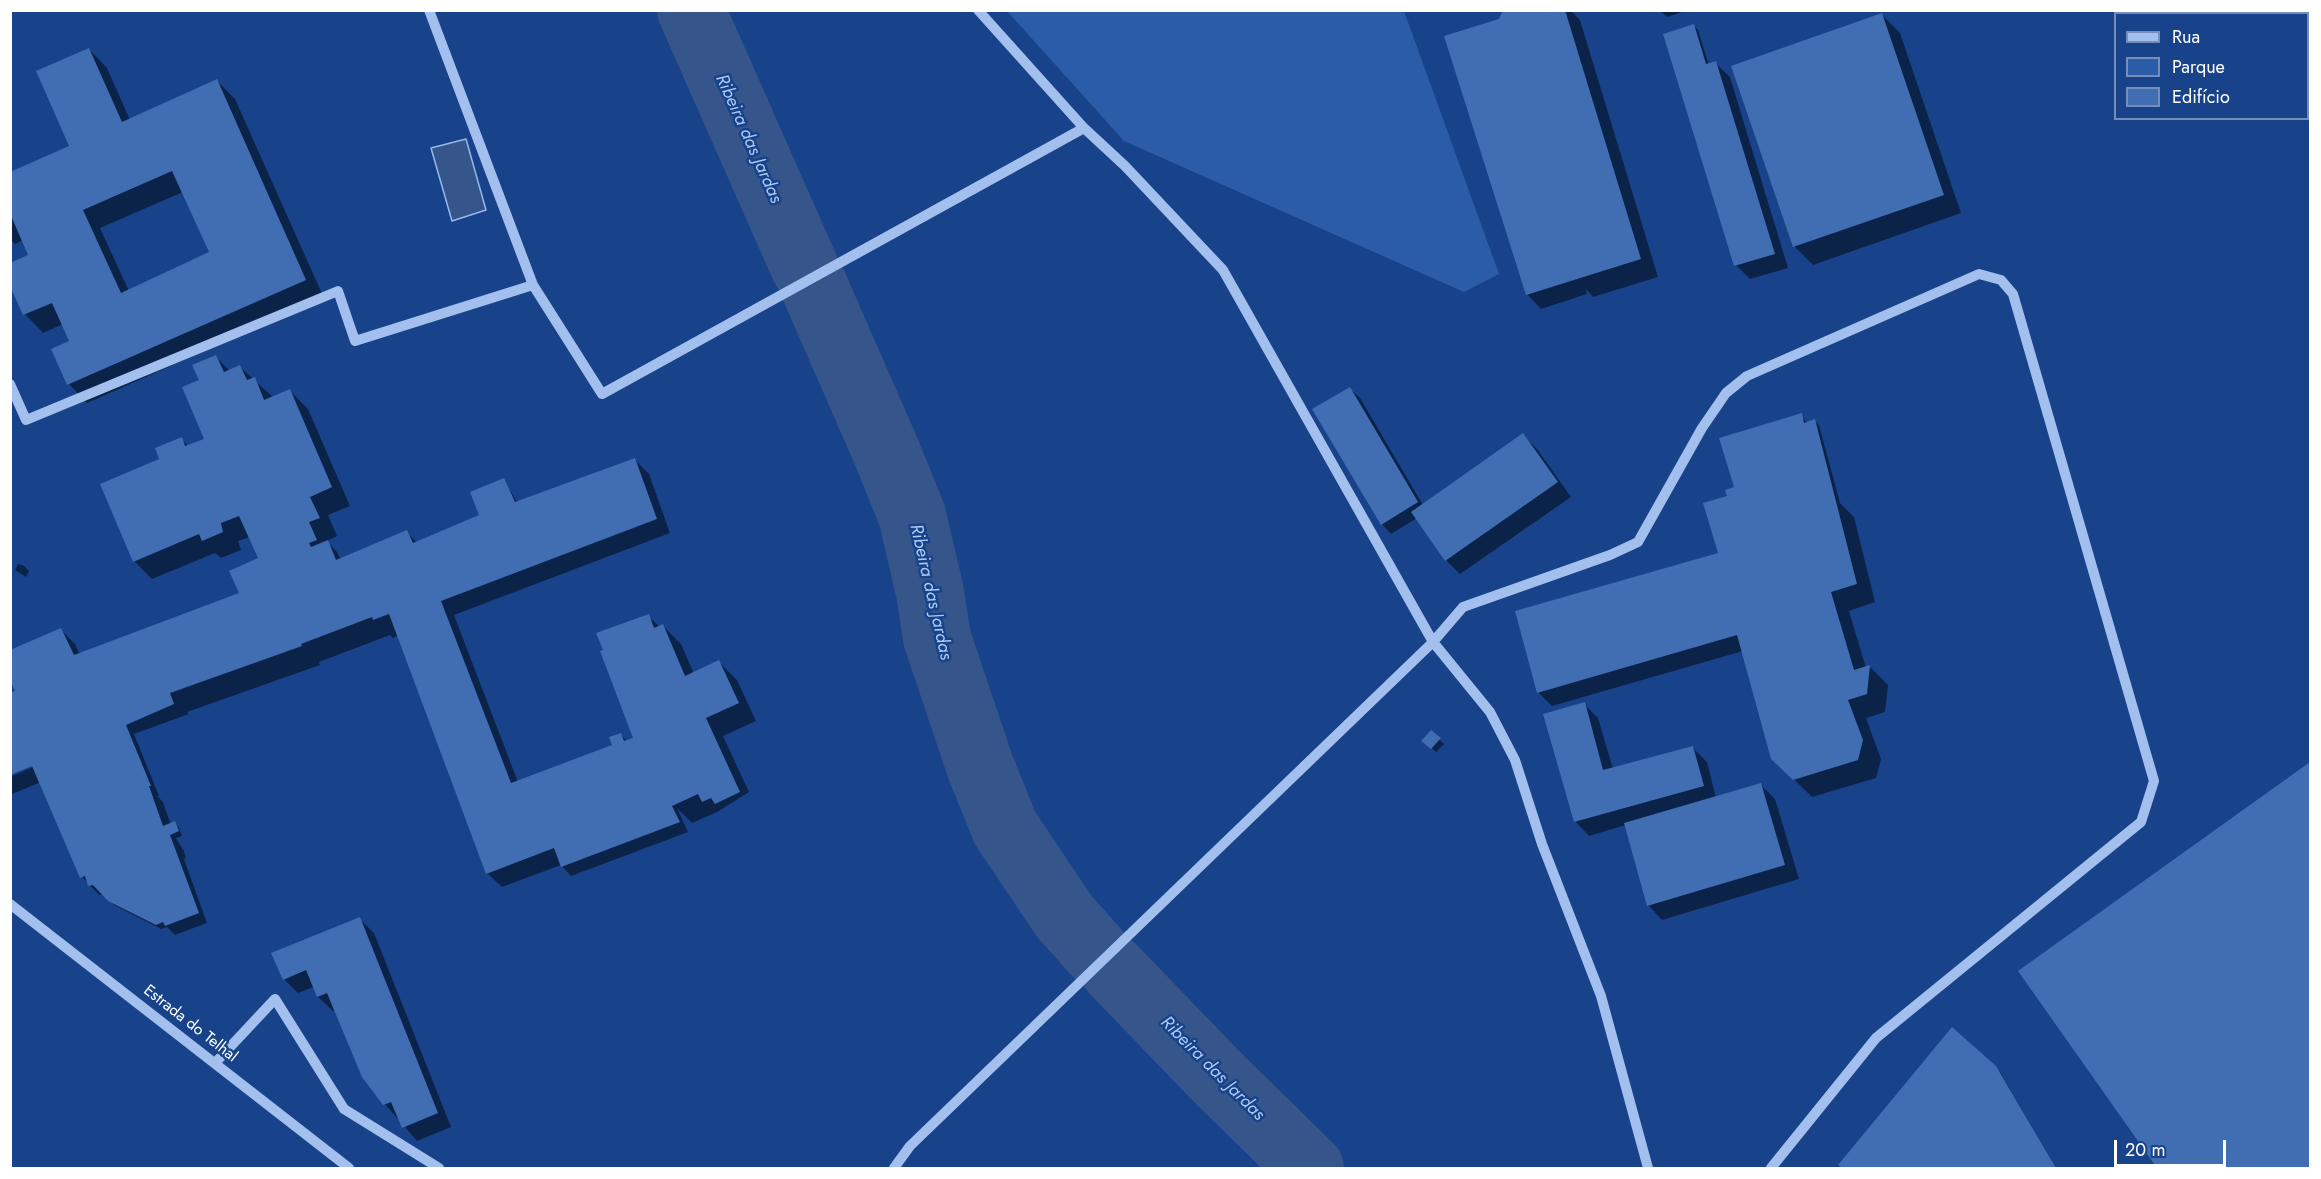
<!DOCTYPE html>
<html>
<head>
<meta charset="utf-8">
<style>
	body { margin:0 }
	#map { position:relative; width:2321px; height:1179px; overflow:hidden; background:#18438a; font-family:Jost,sans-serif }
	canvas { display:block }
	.frame { position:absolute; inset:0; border:12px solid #fff; pointer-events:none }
	.legend { position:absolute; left:2114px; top:12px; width:195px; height:108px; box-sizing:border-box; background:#18438a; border:2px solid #748eb9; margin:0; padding:8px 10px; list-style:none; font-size:18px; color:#fff }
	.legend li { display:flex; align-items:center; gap:12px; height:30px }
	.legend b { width:30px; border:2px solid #748eb9 }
	.scale { position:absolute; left:2114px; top:1140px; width:112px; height:27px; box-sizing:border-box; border:3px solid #fff; border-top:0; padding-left:8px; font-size:18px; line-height:21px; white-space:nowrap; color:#fff; -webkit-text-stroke:4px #18438a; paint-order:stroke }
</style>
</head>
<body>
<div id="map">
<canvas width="2321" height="1179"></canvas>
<div class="frame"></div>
<ul class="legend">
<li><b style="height:8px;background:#a2bfee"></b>Rua</li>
<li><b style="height:16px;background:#2b5ca8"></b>Parque</li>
<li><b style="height:16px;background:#416db2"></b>Edifício</li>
</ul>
<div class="scale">20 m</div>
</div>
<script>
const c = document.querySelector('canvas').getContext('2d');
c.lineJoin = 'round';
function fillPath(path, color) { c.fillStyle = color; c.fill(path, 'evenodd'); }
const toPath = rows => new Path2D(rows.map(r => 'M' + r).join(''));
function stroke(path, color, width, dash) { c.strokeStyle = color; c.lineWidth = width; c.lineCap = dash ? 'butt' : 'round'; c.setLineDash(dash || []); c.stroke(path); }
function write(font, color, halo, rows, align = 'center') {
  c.font = font + ' Jost,sans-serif'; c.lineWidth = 5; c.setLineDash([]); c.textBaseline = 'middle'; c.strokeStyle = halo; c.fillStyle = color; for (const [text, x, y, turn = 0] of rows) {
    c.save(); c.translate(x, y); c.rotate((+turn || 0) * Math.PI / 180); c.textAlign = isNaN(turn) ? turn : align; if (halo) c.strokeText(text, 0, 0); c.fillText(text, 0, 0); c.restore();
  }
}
fillPath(toPath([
	[1007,11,1404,11,1499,274,1464,292,1124,141]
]), '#2b5ca8');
const water = toPath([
	[466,139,486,210,452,221,431,148,466,139]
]);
fillPath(water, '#36558a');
stroke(water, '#94b9f0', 1.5);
fillPath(toPath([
	[1504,10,1570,10,1580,20,1658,277,1593,297,1586,289,1587,294,1541,309,1527,294,1500,20],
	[1660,10,1688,10,1667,17],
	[1882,15,1900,33,1961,213,1813,265,1794,246],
	[1694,26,1698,30,1709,65,1715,63,1730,77,1788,268,1750,279,1736,265],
	[89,49,107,68,130,120,217,81,235,99,324,298,87,403,69,384,53,350,71,342,63,324,43,333,25,314,10,283,30,256,23,240,15,244,10,239,10,174,71,147],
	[183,192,211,253,129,291,100,228],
	[216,357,230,371,240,367,273,397,290,391,308,409,350,506,328,515,337,536,327,541,337,552,341,560,407,532,417,543,481,516,503,480,518,503,635,460,649,474,670,533,454,615,518,782,614,746,620,734,627,741,635,738,648,616,660,627,663,626,681,644,694,674,719,662,737,680,756,721,723,736,749,792,717,812,692,823,677,808,688,832,571,876,561,865,502,887,487,873,399,635,393,638,390,635,319,662,320,665,187,712,189,714,134,734,159,796,157,796,163,802,171,825,175,823,179,828,182,836,176,838,184,851,186,858,184,859,207,923,175,935,167,927,161,929,114,905,103,894,99,895,82,877,41,782,10,795,10,777,40,764,17,692,61,630,75,644,80,655,241,594,260,559,250,537,238,541,241,550,221,558,215,553,152,579,134,561,161,460,181,439,189,447,206,439,201,381],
	[1350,389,1360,398,1423,505,1523,435,1537,449,1571,497,1460,574,1446,560,1417,518,1391,534,1382,524],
	[1801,415,1807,423,1814,421,1819,425,1840,503,1854,517,1875,602,1849,611,1866,668,1870,667,1888,685,1885,712,1866,718,1881,759,1876,778,1812,797,1772,758,1743,651,1552,706,1538,692,1719,554,1729,497],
	[18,564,24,566,29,571,26,577,15,570],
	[1584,704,1598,718,1613,769,1693,748,1707,762,1716,798,1761,785,1775,799,1799,879,1662,920,1648,905,1626,825,1589,836,1575,821],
	[1431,732,1444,744,1436,752,1428,745],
	[2310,764,2310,1168,2159,1168,2020,972],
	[360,919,374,933,451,1127,417,1141,385,1104,336,1010,333,1011,318,997,314,987,298,993,284,979],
	[1995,1067,2000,1072,2056,1168,1844,1168,1840,1165]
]), '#0007');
stroke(toPath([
	[691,10,805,268],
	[813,284,886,451,912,515,930,592,937,638,980,766,1005,828,1064,916,1096,952],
	[1113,969,1217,1077,1310,1168]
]), '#36558a', 68);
fillPath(toPath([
	[1503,10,1565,10,1641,259,1526,295,1444,36,1499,19],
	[1882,13,1944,195,1793,247,1731,66],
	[1694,24,1706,64,1716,61,1775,254,1734,266,1663,34],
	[89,48,122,122,217,79,306,280,67,385,51,349,69,341,52,303,23,315,10,286,10,263,28,255,12,218,10,219,10,172,69,146,36,71],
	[172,171,209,252,121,293,83,210],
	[216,355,224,372,240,365,247,380,255,377,264,400,290,389,332,487,310,497,320,518,309,522,317,540,309,543,311,547,328,540,336,560,407,530,413,543,479,515,470,492,504,478,515,502,635,458,657,519,441,601,511,783,612,745,609,737,621,733,624,741,633,738,600,651,603,650,596,633,649,614,654,628,663,624,685,676,719,660,739,703,706,718,740,792,715,804,711,798,702,802,698,794,672,806,680,822,561,867,554,848,486,874,389,614,373,620,372,617,301,644,302,646,170,693,174,704,126,725,151,786,149,786,163,826,175,821,179,831,170,835,199,913,165,926,163,922,156,925,108,901,93,885,88,886,85,876,80,878,32,766,10,775,10,693,15,691,10,681,10,650,61,628,74,655,239,593,229,571,258,558,239,516,221,523,223,532,202,541,199,534,133,562,100,484,159,459,155,448,182,437,185,446,204,439,182,387,199,380,192,365],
	[1350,387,1418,502,1381,525,1312,409],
	[1802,413,1804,423,1815,419,1857,584,1831,592,1854,670,1870,665,1867,694,1848,700,1863,740,1858,760,1793,780,1771,759,1737,635,1537,693,1515,611,1718,553,1703,503,1727,496,1725,490,1734,487,1719,438],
	[1523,433,1558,482,1445,561,1411,512],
	[1585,702,1603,770,1693,746,1704,786,1574,822,1543,714],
	[1431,730,1441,738,1431,749,1421,741],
	[2310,762,2310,1168,2157,1168,2018,971],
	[1761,783,1785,865,1647,906,1624,823],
	[360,917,438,1113,402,1128,391,1102,383,1105,362,1077,327,993,317,997,306,970,283,980,271,953],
	[1952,1027,1996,1066,2056,1168,1842,1168,1838,1165]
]), '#416db2');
stroke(toPath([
	[429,10,533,285,602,394,1084,128],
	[978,10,1084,128,1125,166,1223,270,1433,642,1490,712,1515,760,1542,844,1601,996,1648,1168],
	[10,384,26,420,338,291,355,341,533,285],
	[10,904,349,1168],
	[216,1062,275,999,344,1109,439,1168],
	[894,1168,910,1146,1433,642,1463,607,1610,555,1638,542,1702,428,1726,393,1747,376,1979,274,2001,280,2013,294,2154,781,2141,822,1876,1038,1771,1168]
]), '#a2bfee', 10);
const rail = toPath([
	[2310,10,2310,12]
]);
stroke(rail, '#fff', 7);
stroke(rail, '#18438a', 4.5, [14]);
write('16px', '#fff', '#18438a', [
	["Estrada do Telhal",190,1024,38]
]);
write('italic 18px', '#aecaf5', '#18438a', [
	["Ribeira das Jardas",748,139,66],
	["Ribeira das Jardas",930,592,77],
	["Ribeira das Jardas",1212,1069,45]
]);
</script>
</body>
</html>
